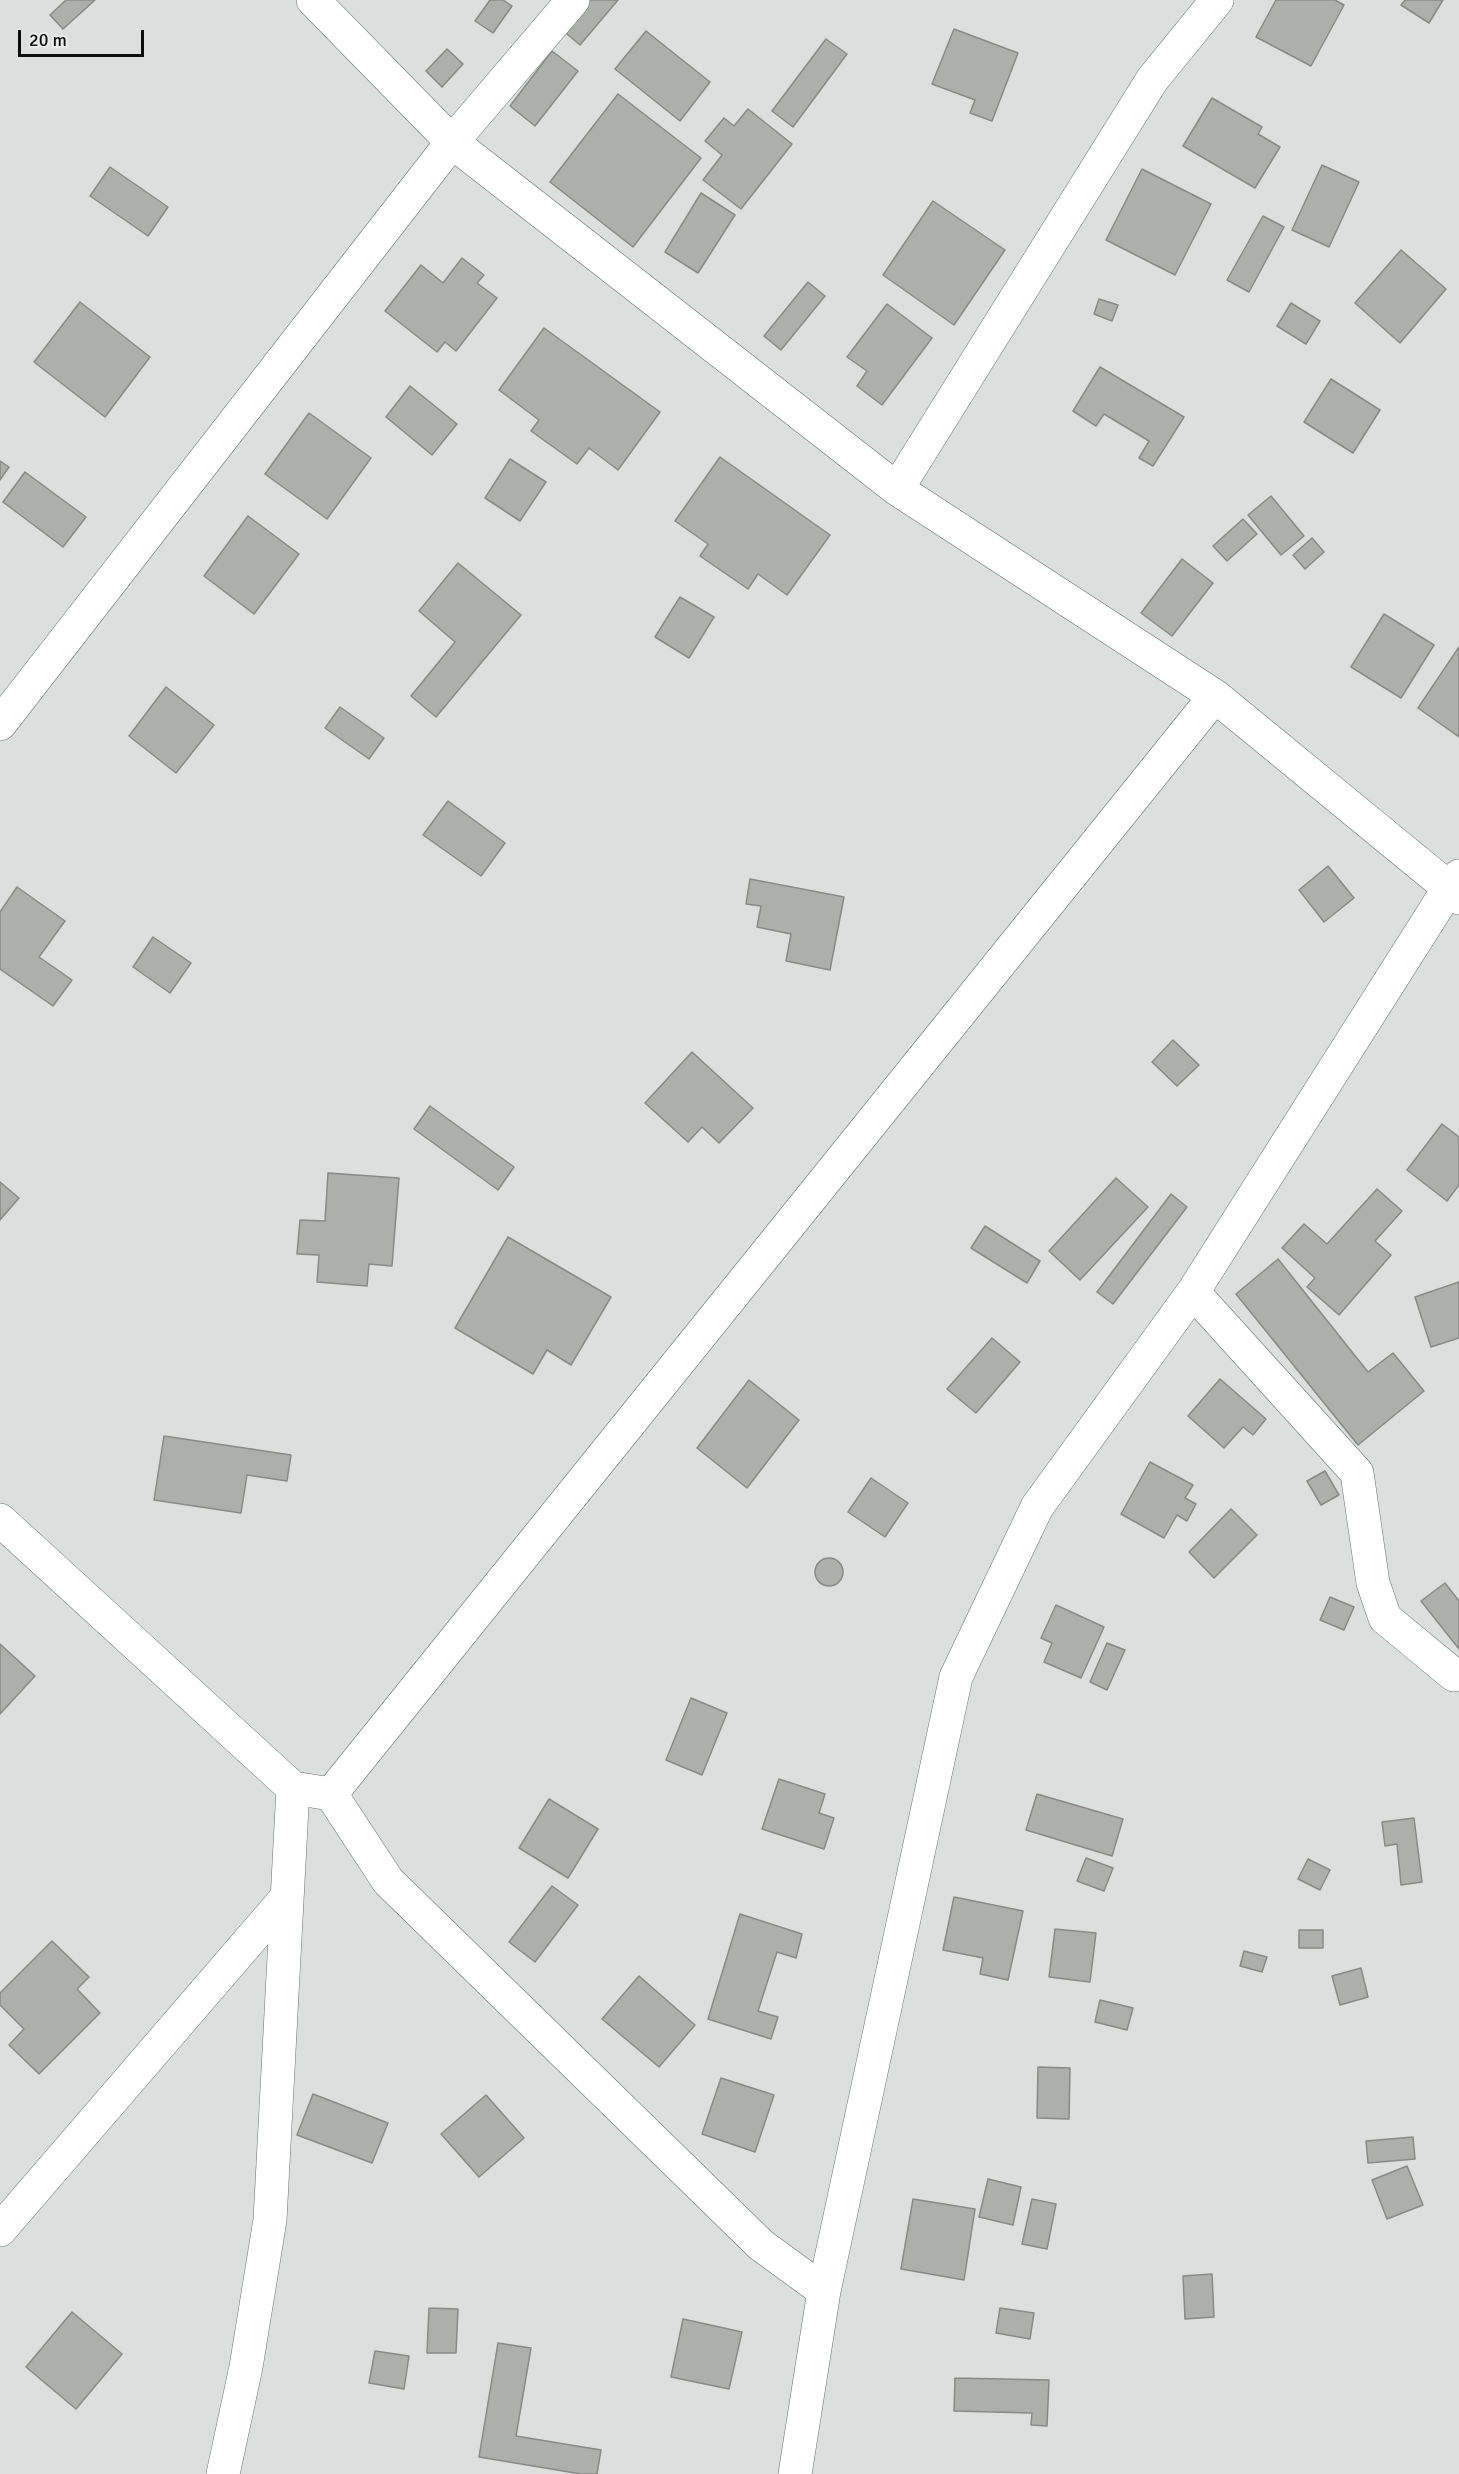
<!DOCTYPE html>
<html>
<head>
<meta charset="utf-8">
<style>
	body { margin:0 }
	#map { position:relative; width:1459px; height:2474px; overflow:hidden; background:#dbdfde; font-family:Signika,sans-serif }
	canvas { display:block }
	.scale { position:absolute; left:18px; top:30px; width:126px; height:27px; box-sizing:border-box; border:3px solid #0c0d0d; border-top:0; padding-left:8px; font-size:18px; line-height:21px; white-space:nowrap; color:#0c0d0d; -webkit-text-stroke:4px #e8edeb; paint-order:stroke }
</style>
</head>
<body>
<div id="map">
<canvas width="1459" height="2474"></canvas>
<div class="scale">20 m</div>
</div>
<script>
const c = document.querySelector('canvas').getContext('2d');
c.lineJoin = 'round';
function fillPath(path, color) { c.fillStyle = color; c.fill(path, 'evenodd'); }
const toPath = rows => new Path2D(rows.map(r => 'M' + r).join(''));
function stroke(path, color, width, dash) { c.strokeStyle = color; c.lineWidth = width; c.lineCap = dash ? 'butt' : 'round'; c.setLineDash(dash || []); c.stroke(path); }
const building = toPath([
	[66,0,95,0,63,29,50,15,66,0],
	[490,0,503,0,512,6,493,33,475,21,490,0],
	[587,0,618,0,580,45,561,29,587,0],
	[1276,0,1335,0,1344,5,1311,66,1256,37,1276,0],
	[1405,0,1443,0,1429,23,1401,5,1405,0],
	[954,29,1018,53,992,121,970,113,975,100,932,84,954,29],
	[646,31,710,82,680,121,615,69,646,31],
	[826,39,847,54,793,127,772,111,826,39],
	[447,49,463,64,442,87,426,71,447,49],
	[552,51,578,71,535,126,510,106,552,51],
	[618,94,701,158,633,247,550,182,618,94],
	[1212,98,1262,127,1258,134,1280,147,1255,188,1183,146,1212,98],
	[748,109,792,144,741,209,703,180,722,155,705,141,724,118,734,126,748,109],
	[1322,165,1359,182,1329,247,1292,230,1322,165],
	[110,167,168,207,148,236,90,196,110,167],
	[1142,169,1211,204,1175,275,1106,240,1142,169],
	[701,193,735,215,698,273,665,252,701,193],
	[933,201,1005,250,954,325,883,275,933,201],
	[1263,216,1284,227,1249,292,1227,280,1263,216],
	[1401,250,1446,289,1400,343,1355,303,1401,250],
	[462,258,484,275,477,283,497,298,456,351,445,342,437,352,385,311,421,265,443,283,462,258],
	[808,282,825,296,781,350,764,336,808,282],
	[1099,299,1118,305,1112,321,1094,314,1099,299],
	[80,302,150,357,105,417,34,362,80,302],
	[1291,303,1320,321,1306,344,1277,326,1291,303],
	[887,304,932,338,882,405,857,386,867,371,847,357,887,304],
	[544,328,660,412,618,470,589,448,577,464,531,431,539,420,499,390,544,328],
	[1100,367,1184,417,1153,466,1139,458,1149,441,1104,414,1096,426,1073,411,1100,367],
	[1331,379,1380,410,1353,453,1304,422,1331,379],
	[410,386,457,424,432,455,386,417,410,386],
	[309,413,371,458,327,519,265,474,309,413],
	[720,457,830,535,787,595,758,574,748,589,700,556,708,544,675,521,720,457],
	[510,459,546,482,520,521,485,498,510,459],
	[0,461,9,467,0,480,0,461],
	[25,472,86,517,63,547,3,502,25,472],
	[1271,496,1304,536,1281,555,1248,515,1271,496],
	[248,516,299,554,254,614,204,576,248,516],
	[1243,519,1257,534,1227,561,1213,546,1243,519],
	[1312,538,1324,552,1305,569,1293,555,1312,538],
	[1182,559,1213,583,1172,636,1141,613,1182,559],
	[458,563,521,615,436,717,411,696,455,642,419,611,458,563],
	[680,597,714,617,689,658,655,637,680,597],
	[1384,614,1434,645,1401,698,1351,667,1384,614],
	[1459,647,1459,737,1418,708,1459,647],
	[166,687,214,725,176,773,129,736,166,687],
	[340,707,384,738,369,759,325,728,340,707],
	[448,801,505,843,481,876,423,835,448,801],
	[1328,866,1354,898,1324,922,1299,890,1328,866],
	[750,879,844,897,830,970,786,961,791,934,757,927,761,906,746,904,750,879],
	[17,887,65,921,39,957,72,980,53,1006,0,969,0,912,17,887],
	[153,937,191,963,170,993,133,967,153,937],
	[1173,1040,1199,1065,1177,1086,1152,1062,1173,1040],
	[692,1052,753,1108,719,1143,702,1127,688,1142,645,1103,692,1052],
	[430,1106,514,1167,498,1190,414,1129,430,1106],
	[1442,1124,1459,1137,1459,1185,1447,1201,1407,1170,1442,1124],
	[328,1173,399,1178,392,1266,369,1264,367,1286,317,1282,319,1255,297,1254,300,1220,325,1221,328,1173],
	[1116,1178,1148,1207,1080,1280,1049,1251,1116,1178],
	[0,1182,19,1198,0,1220,0,1182],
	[1377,1189,1402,1211,1375,1241,1391,1255,1339,1315,1307,1287,1315,1278,1282,1248,1304,1224,1327,1244,1377,1189],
	[1171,1194,1187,1207,1113,1304,1097,1292,1171,1194],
	[985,1226,1040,1261,1027,1283,971,1248,985,1226],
	[508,1237,611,1297,571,1365,547,1350,533,1374,455,1328,508,1237],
	[1278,1259,1368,1372,1393,1353,1424,1391,1358,1445,1236,1294,1278,1259],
	[1459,1282,1459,1338,1431,1347,1415,1297,1459,1282],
	[992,1338,1020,1362,976,1413,947,1389,992,1338],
	[1220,1379,1266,1419,1253,1435,1243,1427,1224,1448,1188,1416,1220,1379],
	[749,1380,799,1420,747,1488,697,1448,749,1380],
	[164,1436,291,1455,287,1481,247,1475,241,1513,154,1500,164,1436],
	[1150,1462,1193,1485,1185,1498,1196,1504,1187,1521,1177,1515,1164,1538,1121,1514,1150,1462],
	[1325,1471,1339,1495,1321,1505,1307,1481,1325,1471],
	[871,1478,908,1503,885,1537,848,1512,871,1478],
	[1231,1509,1257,1535,1214,1578,1189,1552,1231,1509],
	'815 1572a14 14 0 1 1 28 0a14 14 0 1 1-28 0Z',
	[1445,1583,1459,1601,1459,1649,1421,1601,1445,1583],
	[1330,1597,1354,1607,1344,1630,1320,1620,1330,1597],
	[1056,1605,1104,1627,1081,1678,1044,1662,1052,1643,1041,1638,1056,1605],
	[1107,1643,1125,1650,1107,1690,1090,1682,1107,1643],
	[0,1644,35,1676,0,1714,0,1644],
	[691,1698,727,1713,702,1775,666,1760,691,1698],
	[779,1779,825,1794,819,1813,834,1818,824,1849,762,1829,779,1779],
	[1037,1794,1123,1819,1112,1856,1026,1830,1037,1794],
	[549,1799,598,1829,568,1878,519,1848,549,1799],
	[1414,1818,1422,1882,1401,1885,1397,1844,1385,1846,1382,1822,1414,1818],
	[1086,1858,1113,1868,1104,1891,1077,1881,1086,1858],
	[1308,1859,1330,1870,1320,1890,1298,1879,1308,1859],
	[552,1886,578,1905,535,1962,509,1942,552,1886],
	[954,1897,1023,1911,1008,1980,980,1974,983,1958,943,1950,954,1897],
	[740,1914,802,1934,796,1958,777,1952,758,2011,778,2017,771,2039,708,2019,740,1914],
	[1055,1929,1096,1933,1090,1982,1049,1977,1055,1929],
	[1299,1930,1323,1930,1323,1948,1299,1948,1299,1930],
	[52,1941,89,1977,77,1989,100,2013,39,2074,9,2045,24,2029,0,2005,0,1993,52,1941],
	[1244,1951,1267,1957,1262,1972,1240,1966,1244,1951],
	[1361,1968,1368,1997,1340,2005,1332,1976,1361,1968],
	[639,1976,695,2025,659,2067,602,2019,639,1976],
	[1100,2000,1133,2008,1127,2030,1095,2022,1100,2000],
	[1038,2067,1070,2068,1069,2119,1037,2118,1038,2067],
	[721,2078,774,2095,755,2152,702,2134,721,2078],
	[313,2094,388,2123,372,2163,297,2135,313,2094],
	[486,2095,524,2138,479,2177,441,2134,486,2095],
	[1413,2137,1415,2159,1368,2163,1366,2141,1413,2137],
	[1407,2166,1423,2205,1387,2219,1372,2180,1407,2166],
	[988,2179,1021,2187,1013,2225,979,2217,988,2179],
	[913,2199,975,2209,964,2280,901,2269,913,2199],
	[1032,2199,1056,2204,1047,2249,1022,2244,1032,2199],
	[1212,2274,1214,2317,1185,2319,1183,2276,1212,2274],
	[429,2308,458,2309,456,2353,427,2353,429,2308],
	[1000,2308,1034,2313,1030,2339,996,2333,1000,2308],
	[72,2312,122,2354,76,2409,26,2367,72,2312],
	[683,2319,742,2332,729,2389,671,2377,683,2319],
	[498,2343,531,2348,516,2436,601,2450,597,2474,581,2474,479,2457,498,2343],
	[375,2351,409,2356,404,2389,369,2383,375,2351],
	[955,2378,1049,2380,1047,2426,1031,2425,1032,2413,954,2411,955,2378]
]);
fillPath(building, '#adafac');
stroke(building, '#888a87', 1.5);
const street = toPath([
	[313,0,452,142,897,489,1215,696,1449,888,1459,898],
	[897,489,1152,80,1217,0],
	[0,724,452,142,573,0],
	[1193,1292,1357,1473,1373,1583,1385,1618,1454,1675],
	[0,1520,293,1788,331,1794,1215,696],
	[331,1794,388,1881,761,2245,824,2291],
	[0,2230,287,1897],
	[223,2474,246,2367,270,2220,293,1788],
	[795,2474,824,2291,956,1677,1037,1507,1193,1292,1449,888,1459,876]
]);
stroke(street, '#6b6f6e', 34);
stroke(street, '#fff', 33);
</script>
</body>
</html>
